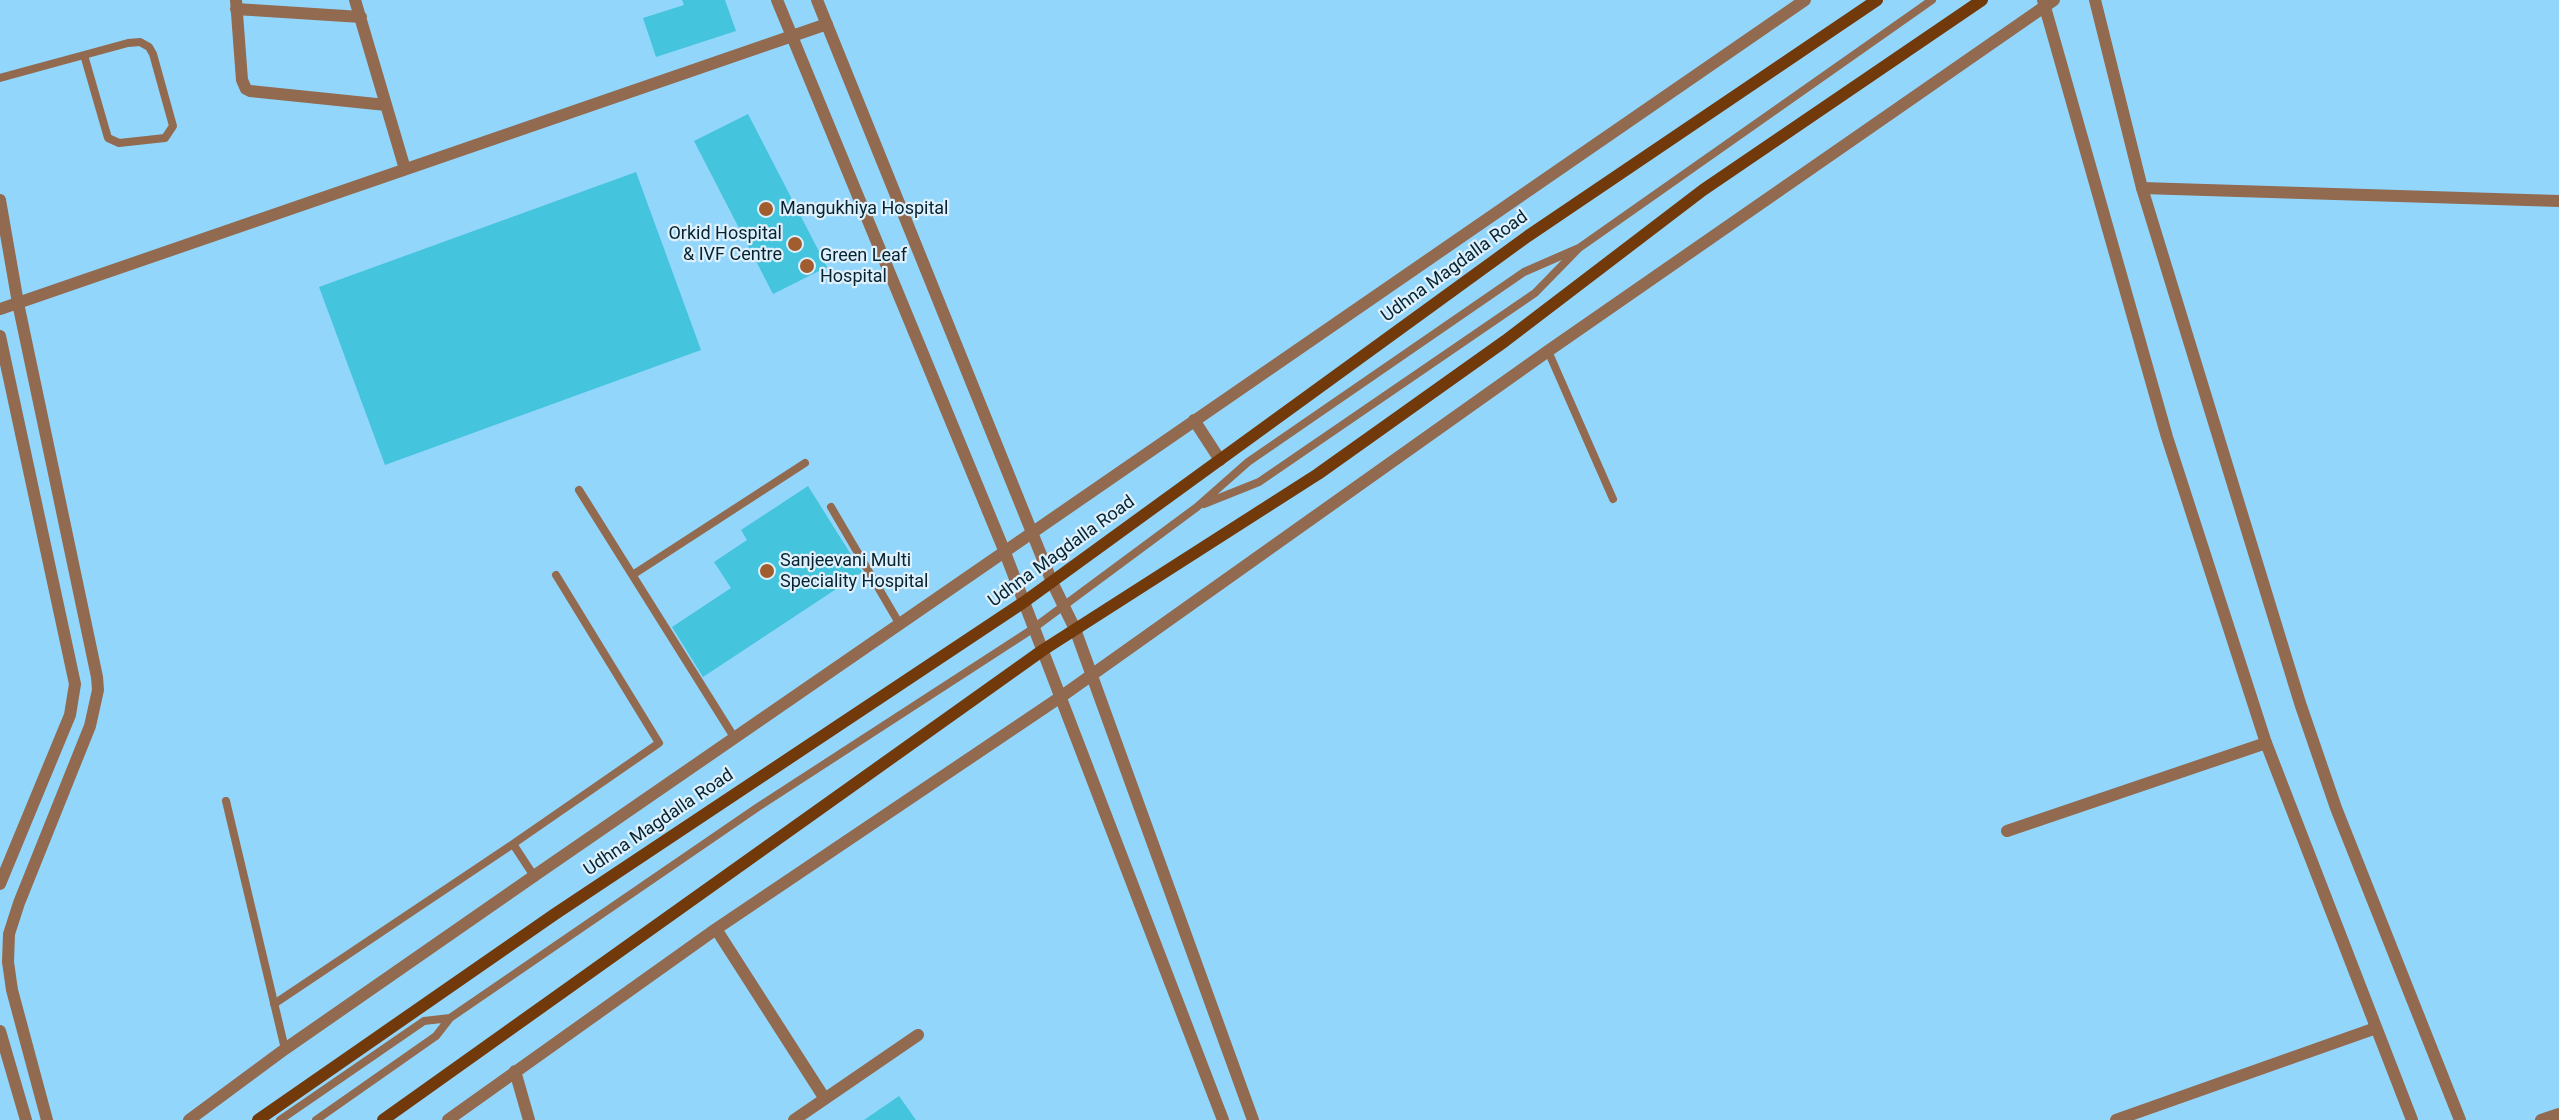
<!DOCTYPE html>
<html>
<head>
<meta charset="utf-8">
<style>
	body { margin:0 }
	canvas { display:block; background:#92d6fc }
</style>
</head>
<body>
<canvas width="2559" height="1120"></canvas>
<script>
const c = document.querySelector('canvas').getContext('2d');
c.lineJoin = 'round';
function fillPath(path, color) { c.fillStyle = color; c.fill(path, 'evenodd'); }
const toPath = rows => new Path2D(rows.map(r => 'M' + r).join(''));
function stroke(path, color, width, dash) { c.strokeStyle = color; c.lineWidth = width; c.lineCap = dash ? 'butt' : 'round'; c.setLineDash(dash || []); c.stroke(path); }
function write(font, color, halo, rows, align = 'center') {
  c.font = font + ' Roboto,sans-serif'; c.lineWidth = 4.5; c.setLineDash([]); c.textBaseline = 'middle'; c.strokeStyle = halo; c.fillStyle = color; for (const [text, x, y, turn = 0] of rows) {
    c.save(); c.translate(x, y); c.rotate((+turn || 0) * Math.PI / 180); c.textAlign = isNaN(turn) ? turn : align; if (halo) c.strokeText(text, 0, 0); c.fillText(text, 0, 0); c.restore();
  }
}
fillPath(toPath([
	[682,0,725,0,736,31,656,57,643,18,684,5],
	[748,114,827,267,773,294,694,141],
	[636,172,701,350,385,465,319,287],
	[808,486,862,572,703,677,672,627,731,588,714,562,747,540,741,530],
	[899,1096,916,1120,864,1120]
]), '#44c4dd');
stroke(toPath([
	[0,78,84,55,128,43,140,42,149,47,153,54,173,126,165,138,119,143,108,138,84,55],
	[1548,351,1613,499],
	[579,490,734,737],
	[1204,504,1259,482,1535,293,1579,248,1932,0],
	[831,507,899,623],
	[634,574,805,463],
	[226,801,285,1049],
	[513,844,534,876],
	[274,1004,513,844,659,743,556,575],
	[280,1120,424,1021,450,1018],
	[316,1120,436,1036,450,1018,758,807,1031,630,1197,507,1248,462,1524,272,1579,248]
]), '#926a50', 8);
stroke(toPath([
	[236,0,242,80,246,89,250,91,386,105],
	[355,0,405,169],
	[236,9,361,17],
	[2142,188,2559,201],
	[2007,831,2266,743],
	[716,929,825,1099],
	[515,1071,529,1120],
	[189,1120,285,1049,534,876],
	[448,1120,716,929,1062,696],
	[794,1120,918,1035],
	[2116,1120,2376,1028],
	[2541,1120,2559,1114]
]), '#926a50', 12);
stroke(toPath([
	[777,0,1004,550,1223,1120],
	[817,0,1052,582,1075,629,1253,1120],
	[2043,0,2167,437,2266,743,2412,1120],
	[2095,0,2142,188,2300,703,2336,808,2460,1120],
	[0,200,18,303,97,677,98,690,90,726,19,903,9,934,8,962,12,990,47,1120],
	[0,309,827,24],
	[0,336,75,684,70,715,0,884],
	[1194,420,1220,460],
	[1062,696,1548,351,2054,0],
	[534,876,1805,0],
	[0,1031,26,1120]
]), '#926a50', 12);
stroke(toPath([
	[258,1120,555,914,1024,602,1528,236,1877,0],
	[383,1120,1043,650,1318,474,1505,341,1703,190,1982,0]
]), '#72390a', 12);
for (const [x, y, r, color] of [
	[766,209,8,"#a15d2d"],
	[795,244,8,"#a15d2d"],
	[807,266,8,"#a15d2d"],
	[767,571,8,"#a15d2d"]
]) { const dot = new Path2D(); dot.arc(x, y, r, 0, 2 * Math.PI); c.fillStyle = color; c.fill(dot); stroke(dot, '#ddf0fc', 2); }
write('18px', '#062331', '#ddf0fc', [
	["Mangukhiya Hospital",780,209],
	["Orkid Hospital",782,234,"right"],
	["& IVF Centre",782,255,"right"],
	["Green Leaf",820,256],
	["Hospital",820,277],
	["Sanjeevani Multi",780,561],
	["Speciality Hospital",780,582]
], 'left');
write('18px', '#062331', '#ddf0fc', [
	["Udhna Magdalla Road",1455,267,-36],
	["Udhna Magdalla Road",1062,552,-36],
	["Udhna Magdalla Road",659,823,-34]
]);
</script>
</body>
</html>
